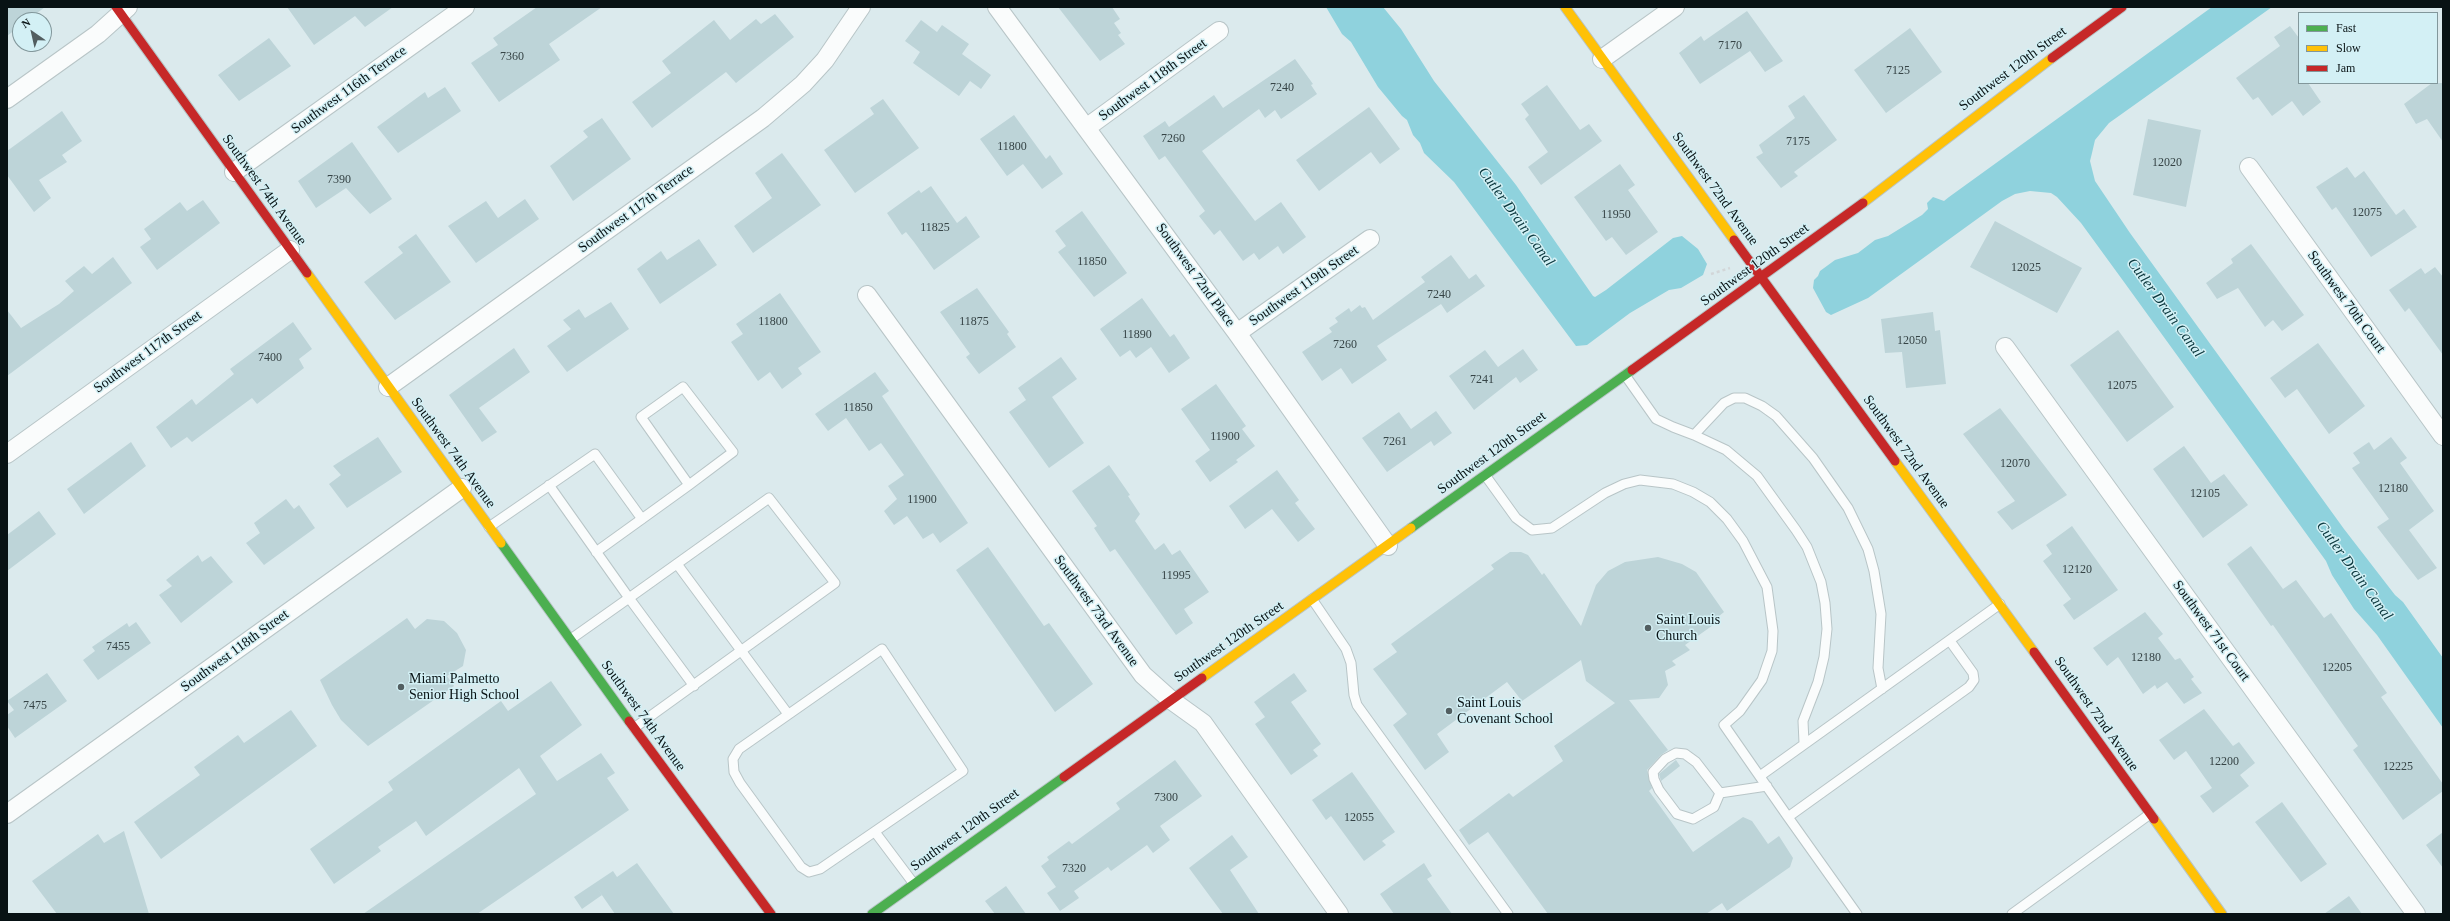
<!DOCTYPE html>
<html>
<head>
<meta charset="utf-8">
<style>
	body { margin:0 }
	#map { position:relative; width:2450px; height:921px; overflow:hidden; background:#dbeaed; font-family:"Times New Roman",serif }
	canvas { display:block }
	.frame { position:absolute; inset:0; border:8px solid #081214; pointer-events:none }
	.legend { position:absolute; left:2298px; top:12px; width:140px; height:72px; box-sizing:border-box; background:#d3f0f5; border:1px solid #82979b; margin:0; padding:5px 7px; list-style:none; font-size:12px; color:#081214 }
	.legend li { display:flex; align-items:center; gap:8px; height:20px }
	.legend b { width:20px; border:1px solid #82979b }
	.north { position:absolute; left:12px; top:12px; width:40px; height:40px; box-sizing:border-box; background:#d3f0f5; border:1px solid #82979b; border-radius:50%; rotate:326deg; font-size:11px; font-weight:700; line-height:16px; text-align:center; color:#081214 }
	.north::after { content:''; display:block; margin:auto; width:14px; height:18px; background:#525e60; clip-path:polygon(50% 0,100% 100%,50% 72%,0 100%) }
</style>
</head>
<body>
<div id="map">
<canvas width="2450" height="921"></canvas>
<div class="frame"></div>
<ul class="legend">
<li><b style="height:5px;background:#4caf50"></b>Fast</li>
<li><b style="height:5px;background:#ffc107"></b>Slow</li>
<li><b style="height:5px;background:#c62828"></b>Jam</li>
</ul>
<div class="north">N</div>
</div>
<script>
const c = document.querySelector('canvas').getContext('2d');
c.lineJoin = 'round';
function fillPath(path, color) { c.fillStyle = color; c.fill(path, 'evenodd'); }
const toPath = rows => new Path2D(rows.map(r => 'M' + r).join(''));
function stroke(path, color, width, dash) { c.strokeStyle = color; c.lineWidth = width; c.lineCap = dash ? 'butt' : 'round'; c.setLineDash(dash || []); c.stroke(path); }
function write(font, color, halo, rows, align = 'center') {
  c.font = font + ' "Times New Roman",serif'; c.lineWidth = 3; c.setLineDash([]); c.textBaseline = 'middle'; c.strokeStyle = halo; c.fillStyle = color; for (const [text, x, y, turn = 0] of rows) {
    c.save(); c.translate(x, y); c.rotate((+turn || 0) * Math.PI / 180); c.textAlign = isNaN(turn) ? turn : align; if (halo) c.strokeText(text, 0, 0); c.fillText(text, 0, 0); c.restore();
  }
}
fillPath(toPath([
	[1326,7,1383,7,1401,29,1434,81,1516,185,1593,296,1595,297,1606,290,1673,238,1682,236,1698,249,1707,264,1703,275,1681,288,1669,290,1630,313,1587,345,1576,346,1454,182,1424,153,1420,143,1413,135,1407,120,1402,116,1378,87,1351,42,1342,34],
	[2212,7,2272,7,2109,123,2095,140,2092,153,2090,161,2095,181,2130,233,2344,529,2395,595,2403,602,2443,658,2443,728,2377,635,2354,609,2332,575,2326,561,2124,282,2081,223,2057,197,2051,193,2030,191,2015,194,2002,201,1868,298,1831,315,1826,312,1813,288,1814,280,1818,276,1820,271,1835,260,1858,253,1875,240,1888,236,1922,215,1928,209,1927,203,1933,197,1944,201,1949,197]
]), '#8fd2dd');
fillPath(toPath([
	[7,7,45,7,28,20,20,20,20,26,7,36],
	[287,7,393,7,365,27,355,16,314,45],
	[537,7,602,7,549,44,560,60,499,102,471,63,498,45,493,38],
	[1058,7,1112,7,1120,19,1114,23,1121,33,1118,35,1125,44,1100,61],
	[1747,11,1783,61,1765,72,1750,51,1700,84,1679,53,1701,36,1704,41],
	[775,14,794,37,736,83,726,72,652,128,632,102,671,73,662,61,714,20,730,40,756,19,761,24],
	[921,20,937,32,942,25,969,44,962,54,991,75,981,89,970,81,959,96,913,63,920,52,905,41],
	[2290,26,2299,38,2299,83,2308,83,2321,102,2303,116,2292,101,2272,116,2258,97,2253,100,2236,78,2280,46,2274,37],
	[1910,28,1942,72,1886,113,1854,70],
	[269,38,291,66,239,101,218,75],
	[1295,59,1313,84,1311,85,1317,94,1281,119,1275,110,1265,118,1259,109,1202,151,1255,221,1281,202,1306,237,1283,254,1278,246,1259,260,1254,253,1243,261,1220,230,1214,235,1199,216,1205,211,1165,156,1159,160,1143,136,1165,121,1169,127,1214,95,1223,108],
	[2432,83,2443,83,2443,142,2427,119,2416,124,2404,104],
	[1547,85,1580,130,1589,124,1602,141,1541,185,1528,167,1548,152,1525,119,1529,115,1521,104],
	[445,87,461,111,398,153,377,127,425,92,428,98],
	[1804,95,1837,140,1794,172,1798,176,1781,188,1756,157,1763,153,1759,145,1795,118,1788,106],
	[883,99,919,148,855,193,824,150,874,114,870,108],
	[1369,107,1400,149,1380,164,1371,152,1319,191,1296,160],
	[62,111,82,141,62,155,67,162,39,180,51,198,34,212,7,175,7,151],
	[1014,115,1046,159,1050,155,1063,174,1042,189,1023,164,1007,176,980,139],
	[602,118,631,159,573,201,550,166,588,137,583,131],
	[2148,119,2201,130,2186,207,2133,195],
	[352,142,392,199,370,214,346,188,316,208,298,181],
	[782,153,821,205,753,253,734,226,772,198,755,173],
	[1620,164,1635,185,1628,190,1658,232,1626,255,1612,237,1606,241,1574,197],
	[2347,167,2355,178,2364,171,2396,215,2404,209,2417,227,2371,257,2336,207,2332,210,2316,187],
	[931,186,957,223,966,216,980,237,934,270,914,242,906,232,902,235,887,213,919,190,921,193],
	[525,199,539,219,476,263,448,226,486,201,498,218],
	[203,200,220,223,157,270,140,247,151,239,144,229,180,202,187,211],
	[1082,211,1127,273,1094,297,1058,252,1066,246,1055,231],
	[1995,221,2082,268,2057,313,1970,267],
	[416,234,451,282,395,320,364,282,403,253,398,247],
	[699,239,717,265,660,304,637,269,661,251,667,260],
	[2251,244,2304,315,2282,331,2273,320,2265,327,2238,288,2217,299,2206,283,2233,263,2231,259],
	[1451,255,1469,279,1476,274,1485,286,1447,313,1441,304,1377,346,1387,360,1352,384,1341,368,1322,381,1302,352,1332,332,1329,328,1338,322,1335,318,1349,308,1351,312,1360,305,1362,308,1365,307,1373,320,1425,282,1421,277],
	[113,257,132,283,7,376,7,310,21,328,59,304,74,291,65,281,84,266,92,274],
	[2435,267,2443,277,2443,355,2409,308,2405,312,2389,290,2421,268,2425,274],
	[977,288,1009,332,1007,334,1016,347,979,374,966,357,970,354,940,312],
	[780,293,821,352,798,368,802,374,782,389,770,372,758,381,731,342,743,334,736,324],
	[1142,298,1170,337,1174,334,1190,358,1169,373,1151,347,1136,358,1130,350,1120,357,1100,329],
	[611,302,629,329,567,372,547,346,571,329,563,320,579,309,585,318],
	[1933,312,1935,331,1940,330,1946,384,1906,388,1902,352,1885,353,1881,319],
	[293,322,312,349,299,359,304,368,257,404,252,398,192,442,187,437,171,448,156,427,192,399,196,405,234,374,230,369],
	[2118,330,2174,407,2127,442,2070,365],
	[2318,343,2365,406,2329,434,2297,389,2285,398,2270,378],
	[514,348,530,372,479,408,497,432,482,442,449,395],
	[1523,349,1538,370,1520,383,1516,377,1474,410,1449,376,1485,350,1498,367],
	[1061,357,1077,379,1052,397,1084,443,1049,468,1009,412,1026,400,1018,388],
	[875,372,889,391,882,396,968,523,940,543,933,533,923,539,907,516,894,525,884,511,897,499,888,486,904,475,881,443,869,451,846,418,828,431,815,414],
	[1216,384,1246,426,1242,429,1255,446,1236,460,1238,462,1210,482,1195,461,1210,450,1181,409],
	[2000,408,2067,495,2012,530,1997,512,2015,501,1963,434],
	[1436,411,1452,433,1434,446,1431,441,1387,472,1362,438,1399,412,1411,429],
	[378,437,402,472,347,508,329,484,341,475,333,466],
	[2391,437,2407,458,2400,463,2434,511,2409,530,2437,568,2418,580,2377,527,2389,519,2352,468,2360,463,2353,453,2369,442,2374,450],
	[131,442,146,466,84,514,67,489],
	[2184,446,2211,483,2224,474,2248,505,2203,538,2153,469],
	[1109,465,1130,495,1128,496,1140,514,1135,521,1155,550,1164,543,1172,555,1180,550,1209,592,1184,609,1193,623,1176,635,1115,549,1110,552,1094,528,1097,526,1072,491],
	[1277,470,1299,500,1295,503,1315,529,1298,542,1272,509,1245,529,1229,506],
	[286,499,294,509,299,505,315,528,264,565,246,543,260,533,254,523],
	[39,511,56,534,7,571,7,535],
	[2072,526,2118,590,2074,620,2063,605,2071,599,2043,561,2052,554,2046,545],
	[2251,546,2283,589,2296,580,2324,618,2331,613,2387,693,2381,697,2443,784,2443,791,2403,820,2353,750,2358,746,2273,625,2271,626,2227,564],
	[988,547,1044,626,1049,623,1093,684,1055,712,956,570],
	[1510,552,1521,552,1528,555,1542,575,1544,573,1581,626,1596,585,1608,571,1625,562,1658,557,1682,564,1696,572,1724,612,1713,621,1716,623,1685,645,1690,650,1672,661,1676,665,1665,671,1668,685,1659,698,1629,700,1668,750,1661,755,1647,770,1652,788,1649,791,1693,852,1743,817,1752,821,1768,844,1779,836,1793,858,1790,867,1727,911,1722,903,1706,914,1548,914,1488,832,1469,845,1459,830,1509,793,1513,797,1563,761,1554,746,1615,703,1586,681,1581,660,1522,701,1507,682,1437,734,1449,752,1425,770,1393,725,1407,714,1373,669,1397,652,1391,644,1494,569,1491,565],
	[198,555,202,562,211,556,233,582,181,623,159,595,172,586,166,580],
	[2145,612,2163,634,2158,638,2175,660,2180,658,2194,677,2191,679,2202,693,2184,704,2167,682,2157,689,2155,685,2143,694,2118,657,2107,666,2093,648],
	[407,618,415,629,427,619,444,621,457,633,466,650,463,666,447,676,454,686,368,746,341,720,332,705,320,680],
	[136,622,151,643,98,680,83,660,95,651,92,647,127,623,129,627],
	[47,673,67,701,15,738,7,726,7,715,14,710,7,701],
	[1294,673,1307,691,1291,702,1321,744,1313,750,1318,756,1291,775,1255,724,1265,717,1254,702],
	[551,681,582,725,540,756,557,781,601,753,615,773,607,778,629,810,477,914,363,914,536,794,519,768,426,836,416,821,378,847,381,851,334,884,310,849,393,790,388,782,501,701,508,711],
	[2204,709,2233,746,2239,742,2255,763,2240,775,2249,786,2213,813,2200,796,2212,788,2186,751,2174,760,2159,740],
	[291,710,317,746,161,859,134,822,200,775,194,767,238,735,244,743],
	[1175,760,1202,796,1160,826,1170,840,1153,853,1147,845,1111,871,1108,867,1074,891,1079,898,1060,911,1047,893,1056,887,1041,866,1049,860,1047,857,1069,841,1072,844,1120,809,1116,803],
	[1676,760,1680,766,1661,781,1659,774],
	[1352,772,1395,832,1382,841,1386,845,1364,861,1331,816,1326,820,1312,800],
	[2282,802,2327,864,2301,882,2255,822],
	[124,831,149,914,57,914,32,881,98,834,104,843],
	[2443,832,2443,868,2426,845],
	[1232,835,1248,857,1230,870,1259,914,1223,914,1189,868],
	[637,863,674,914,615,914,597,888,602,895,582,909,574,897,613,871,617,877],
	[1424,863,1432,876,1427,879,1452,914,1394,914,1380,894],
	[1006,886,1026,914,995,914,985,901],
	[2349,896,2362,914,2324,914]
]), '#bdd4d8');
const lane = toPath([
	[1625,375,1656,419,1673,427,1694,435,1724,403,1734,398,1745,398,1762,406,1776,416,1813,458,1848,508,1868,549,1874,571,1881,614,1878,668,1882,689],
	[1694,435,1726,450,1757,476,1796,530,1807,547,1821,582,1825,603,1827,629,1824,657,1818,682,1803,721,1804,743],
	[1485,475,1516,518,1532,530,1552,528,1605,493,1624,484,1640,480,1673,484,1693,492,1710,502,1727,519,1743,541,1767,587,1773,631,1772,651,1762,680,1740,711,1724,725,1788,817],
	[549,485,629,598,769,498,835,583,634,728],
	[489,527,595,454,642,519],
	[596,552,689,485,733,452,683,387,641,417,689,485],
	[677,564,788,714],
	[1312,599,1346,649,1351,663,1354,695,1357,705,1508,914],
	[571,639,629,598,694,686],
	[882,649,963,771,820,869,809,872,801,867,740,783,734,772,733,759,739,749,882,649],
	[1676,753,1685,754,1696,762,1720,793,1714,807,1693,819,1677,814,1659,790,1654,779,1653,772,1665,759,1676,753],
	[1760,776,2000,604],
	[1720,793,1767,786],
	[875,832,914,884],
	[1857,914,1788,817,1969,687,1974,680,1973,673,1950,641],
	[2012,914,2150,814]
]);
const street = toPath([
	[997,7,1237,333,1388,546],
	[1602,59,1675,7],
	[7,99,98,34,128,7],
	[1086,128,1219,31],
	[2249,167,2443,436],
	[234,172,465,7],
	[867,295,1143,675,1171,700,1203,723,1339,914],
	[1237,333,1370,239],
	[2005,347,2416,914],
	[388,387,763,118,803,84,825,60,861,7],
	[7,454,290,250],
	[7,814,462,488]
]);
const fast = toPath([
	[1411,528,1632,370],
	[501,543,629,721],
	[872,914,1064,777]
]);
const slow = toPath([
	[1565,7,1734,240],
	[1863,203,2052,58],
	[307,273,501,543],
	[1895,461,2034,652],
	[1202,678,1411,528],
	[2154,819,2222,914]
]);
const jam = toPath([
	[116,7,307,273],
	[2052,58,2122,7],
	[1734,240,1895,461],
	[1632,370,1863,203],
	[2034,652,2154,819],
	[629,721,771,914],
	[1064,777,1202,678]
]);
stroke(lane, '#b8c5c7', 11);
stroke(street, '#b8c5c7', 20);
stroke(fast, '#b8c5c7', 11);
stroke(slow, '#b8c5c7', 11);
stroke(jam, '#b8c5c7', 11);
stroke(toPath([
	[1711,274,1730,268]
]), '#d2d6d8', 2.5, [3, 3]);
stroke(lane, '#fafcfc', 9);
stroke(street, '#fafcfc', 18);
stroke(fast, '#4caf50', 9);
stroke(slow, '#ffc107', 9);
stroke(jam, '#c62828', 9);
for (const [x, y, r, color] of [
	[1648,628,4,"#525e60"],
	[401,687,4,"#525e60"],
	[1449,711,4,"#525e60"]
]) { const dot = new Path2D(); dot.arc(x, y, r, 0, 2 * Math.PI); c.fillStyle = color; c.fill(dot); stroke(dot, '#d3f0f5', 1.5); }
write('12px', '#364446', null, [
	["7170",1730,46],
	["7360",512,57],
	["7125",1898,71],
	["7240",1282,88],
	["7260",1173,139],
	["7175",1798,142],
	["11800",1012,147],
	["12020",2167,163],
	["7390",339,180],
	["12075",2367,213],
	["11950",1616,215],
	["11825",935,228],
	["11850",1092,262],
	["12025",2026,268],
	["7240",1439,295],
	["11800",773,322],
	["11875",974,322],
	["11890",1137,335],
	["12050",1912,341],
	["7260",1345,345],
	["7400",270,358],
	["7241",1482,380],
	["12075",2122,386],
	["11850",858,408],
	["11900",1225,437],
	["7261",1395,442],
	["12070",2015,464],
	["12180",2393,489],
	["12105",2205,494],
	["11900",922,500],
	["12120",2077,570],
	["11995",1176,576],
	["7455",118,647],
	["12180",2146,658],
	["12205",2337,668],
	["7475",35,706],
	["12200",2224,762],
	["12225",2398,767],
	["7300",1166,798],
	["12055",1359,818],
	["7320",1074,869]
]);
write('14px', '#081214', '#d3f0f5', [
	["Southwest 120th Street",2013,69,-37],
	["Southwest 118th Street",1153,80,-36],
	["Southwest 116th Terrace",349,90,-36],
	["Southwest 72nd Avenue",1715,189,54],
	["Southwest 74th Avenue",264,190,54],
	["Southwest 117th Terrace",636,209,-36],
	["Southwest 120th Street",1755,265,-36],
	["Southwest 72nd Place",1195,275,54],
	["Southwest 119th Street",1304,286,-35],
	["Southwest 70th Court",2346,302,54],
	["Southwest 117th Street",148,352,-36],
	["Southwest 72nd Avenue",1906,452,54],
	["Southwest 74th Avenue",453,453,54],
	["Southwest 120th Street",1492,453,-36],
	["Southwest 73rd Avenue",1096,611,54],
	["Southwest 71st Court",2211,631,54],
	["Southwest 120th Street",1229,642,-35],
	["Southwest 118th Street",235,651,-36],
	["Southwest 72nd Avenue",2096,714,55],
	["Southwest 74th Avenue",643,716,54],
	["Southwest 120th Street",965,830,-36]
]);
write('14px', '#081214', '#d3f0f5', [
	["Saint Louis",1656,620],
	["Church",1656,636],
	["Miami Palmetto",409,679],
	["Senior High School",409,695],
	["Saint Louis",1457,703],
	["Covenant School",1457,719]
], 'left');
write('italic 15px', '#0a373d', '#d3f0f5', [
	["Cutler Drain Canal",1516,217,54],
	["Cutler Drain Canal",2165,308,54],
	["Cutler Drain Canal",2354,571,54]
]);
</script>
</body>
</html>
